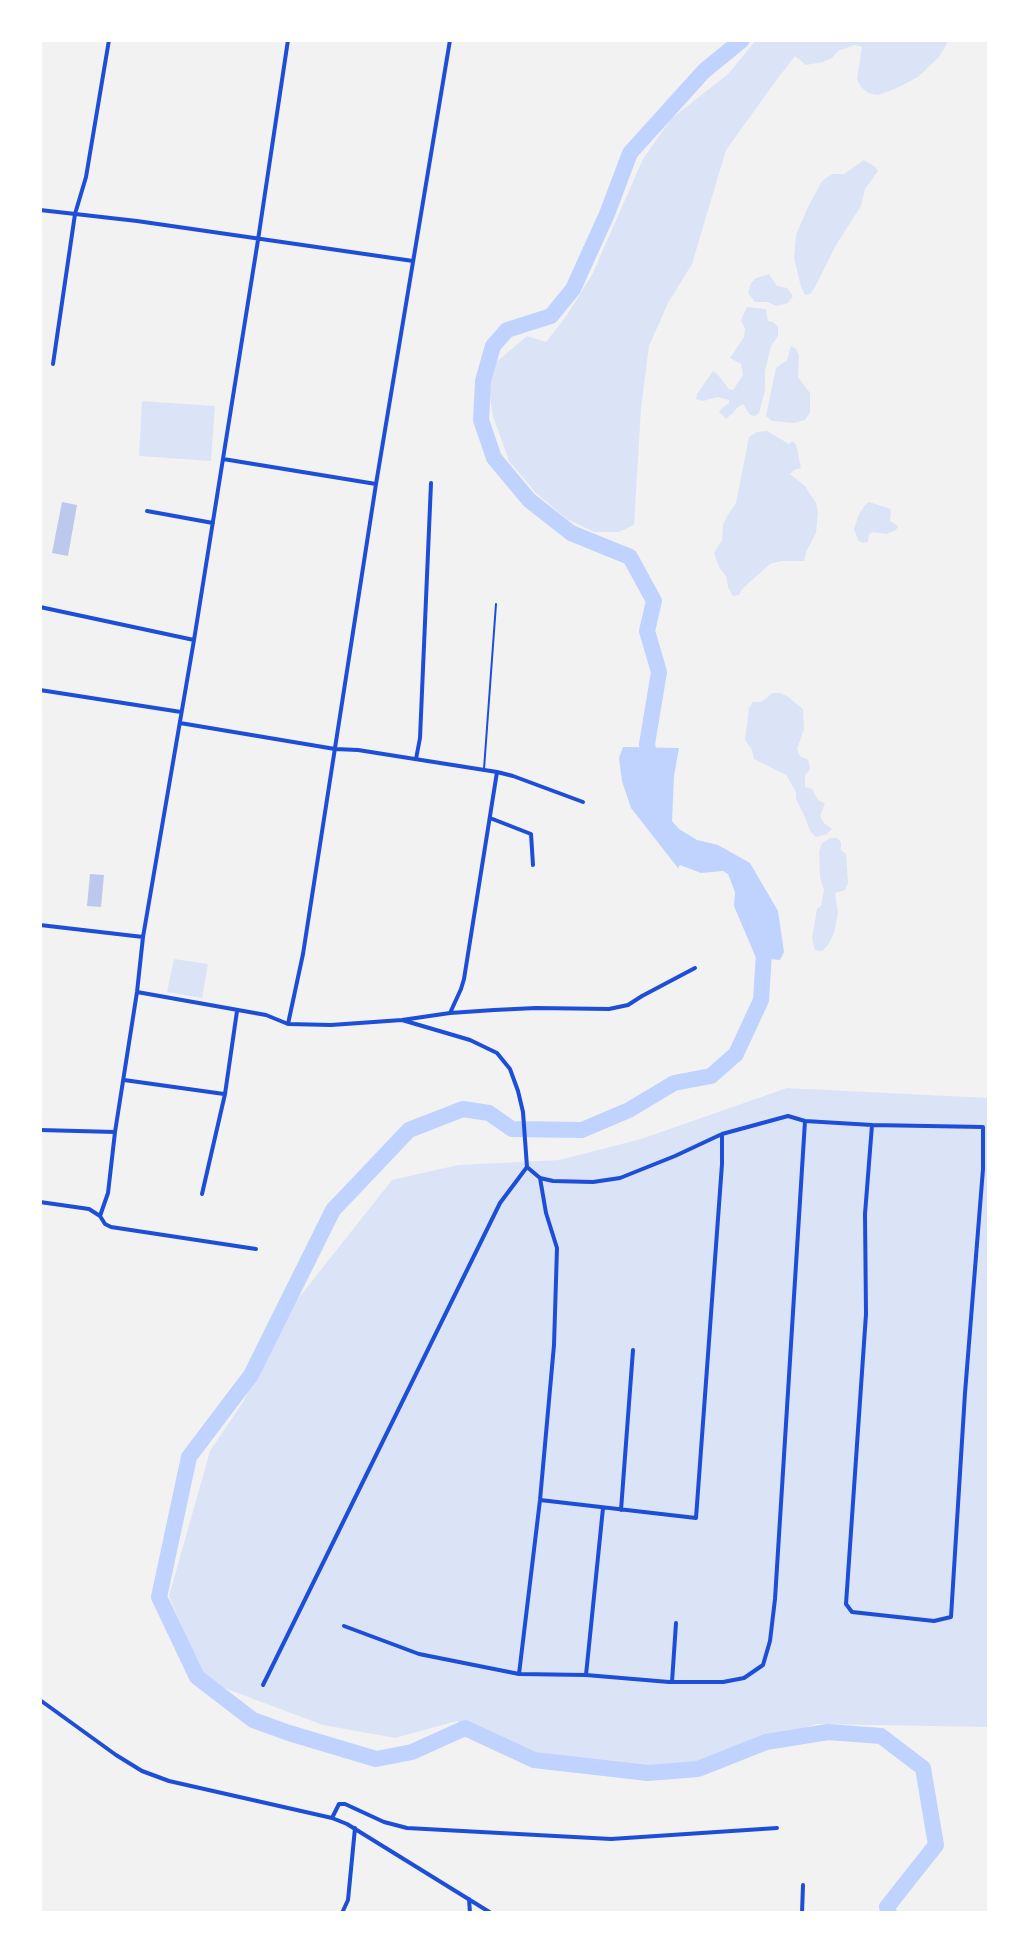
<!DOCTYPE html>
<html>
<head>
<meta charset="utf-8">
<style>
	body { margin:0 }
	#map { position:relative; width:1029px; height:1953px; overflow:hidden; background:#f2f2f2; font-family:"PT Sans",sans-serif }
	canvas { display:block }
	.frame { position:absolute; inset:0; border:42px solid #fff; pointer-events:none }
</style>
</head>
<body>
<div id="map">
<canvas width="1029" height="1953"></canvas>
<div class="frame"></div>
</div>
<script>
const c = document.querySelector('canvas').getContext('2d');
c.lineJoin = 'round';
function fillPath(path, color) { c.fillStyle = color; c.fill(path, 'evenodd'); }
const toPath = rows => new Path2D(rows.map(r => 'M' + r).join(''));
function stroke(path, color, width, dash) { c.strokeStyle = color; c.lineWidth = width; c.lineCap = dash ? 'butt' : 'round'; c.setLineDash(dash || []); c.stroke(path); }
fillPath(toPath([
	[756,40,949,40,939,57,918,77,897,88,878,95,868,93,861,87,857,79,862,47,855,45,838,51,832,58,823,62,806,65,795,56,778,78,726,150,692,264,668,303,649,346,641,409,634,525,619,532,594,532,567,519,536,493,509,461,493,416,486,371,527,336,546,342,565,318,592,275,643,159,671,119,728,74],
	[864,160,874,166,878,171,865,189,861,206,836,245,815,287,810,294,805,295,801,287,794,258,796,235,807,209,822,181,832,174,844,174],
	[769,274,777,286,787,288,793,296,788,303,777,306,767,302,755,302,748,293,751,283,756,278],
	[747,307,766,309,768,321,773,322,778,327,778,336,771,346,765,371,765,391,759,413,755,416,750,415,743,404,737,408,733,413,726,419,719,412,722,408,729,403,729,400,718,397,703,401,696,399,697,394,713,371,718,375,729,389,733,390,743,375,741,364,730,358,744,337,745,329,741,320],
	[791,346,796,349,799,356,798,377,810,393,810,413,805,420,794,423,772,421,766,416,776,368,787,360],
	[142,401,215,406,211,461,139,456],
	[767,431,789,444,792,441,796,444,801,468,794,470,790,474,805,486,816,503,818,512,816,533,807,550,804,561,781,561,770,564,742,589,739,595,733,596,728,587,726,576,719,567,714,553,722,540,723,525,727,516,736,503,749,437,757,432],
	[869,502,891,509,890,521,898,526,896,530,887,534,873,532,869,534,868,542,862,543,858,540,854,529,859,514,865,505],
	[773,693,780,693,787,696,803,709,804,729,797,749,800,756,808,760,810,767,809,771,805,775,805,787,812,789,818,800,825,804,820,816,824,823,832,829,827,834,816,837,810,831,805,817,796,799,796,792,786,775,754,759,752,750,745,740,749,708,753,702,761,702],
	[830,838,837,838,841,842,841,850,846,854,848,883,845,890,835,893,838,913,834,933,828,945,822,951,815,950,812,938,817,909,821,906,824,890,820,877,819,851,822,843],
	[174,959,208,964,202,998,167,992],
	[787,1088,989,1098,989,1727,816,1724,671,1777,537,1758,457,1721,395,1738,323,1725,208,1682,188,1641,169,1596,210,1451,243,1402,297,1300,392,1180,458,1165,559,1160,641,1139]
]), '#dbe4f7');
fillPath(toPath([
	[623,747,679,748,674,776,672,821,679,829,697,840,718,845,750,863,778,911,784,952,780,960,756,958,734,906,735,892,728,874,723,871,701,873,680,865,678,868,631,808,622,781,619,758]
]), '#bfd3fe');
stroke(toPath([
	[651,767,647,744,659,672,647,631,654,601,630,557,571,533,529,500,494,458,481,420,483,381,493,346,507,330,551,316,573,289,607,214,630,153,704,71,742,40],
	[765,937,761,1000,736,1054,711,1076,674,1083,629,1110,582,1130,512,1129,489,1113,463,1109,409,1130,333,1210,251,1375,189,1457,159,1597,197,1677,253,1720,289,1733,376,1759,412,1752,465,1728,534,1760,648,1773,698,1769,766,1742,828,1732,881,1736,923,1768,936,1845,887,1907,889,1913]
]), '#bfd3fe', 16);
fillPath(toPath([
	[62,502,77,505,68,556,52,553],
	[90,874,104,875,101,907,87,906]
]), '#bdc9ec');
stroke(toPath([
	[484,769,496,604]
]), '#1d4ed8', 2);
stroke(toPath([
	[40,210,137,221,413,261],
	[53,364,75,214,86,177,109,40],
	[223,459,376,484],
	[147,511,213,523],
	[40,607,194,640],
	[40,690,181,712],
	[180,723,335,749,358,750,497,772,464,979,461,989,450,1013],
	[416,759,420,738,431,483],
	[497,772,513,776,583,802],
	[490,818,531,834,533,865],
	[40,925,143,937],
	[137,992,266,1015,288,1024,331,1025,402,1020,450,1013,494,1010,536,1008,609,1009,628,1005,642,996,695,968],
	[402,1020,470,1040,497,1053,510,1069,518,1091,523,1112,527,1167,540,1178,553,1181,593,1182,620,1178,675,1156,722,1134,788,1116,805,1121,872,1125,983,1127,983,1169,965,1393,951,1617,934,1621,852,1612,846,1604,866,1314,865,1214,872,1125],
	[288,1024,303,954,376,484,450,40],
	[124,1080,224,1094],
	[40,1130,115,1132],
	[202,1194,225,1094,237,1011],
	[40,1202,89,1209,100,1216,105,1224,111,1227,256,1249],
	[100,1216,108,1193,115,1132,137,992,143,937,194,640,258,240,288,40],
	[540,1500,696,1518,722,1164,722,1134],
	[621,1510,633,1350],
	[344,1626,419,1654,519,1674,586,1675,669,1682,723,1682,744,1678,763,1665,770,1641,775,1599,805,1121],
	[519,1674,540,1500,554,1345,557,1248,546,1213,540,1178],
	[586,1675,603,1508],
	[672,1682,676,1623],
	[263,1685,500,1203,527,1167],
	[40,1700,116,1755,142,1771,169,1781,332,1818,347,1824,491,1913],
	[332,1818,339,1804,345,1804,384,1822,407,1828,611,1839,777,1828],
	[469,1899,470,1913],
	[342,1913,348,1900,355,1828],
	[802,1913,803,1885]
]), '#1d4ed8', 4);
</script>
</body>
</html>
